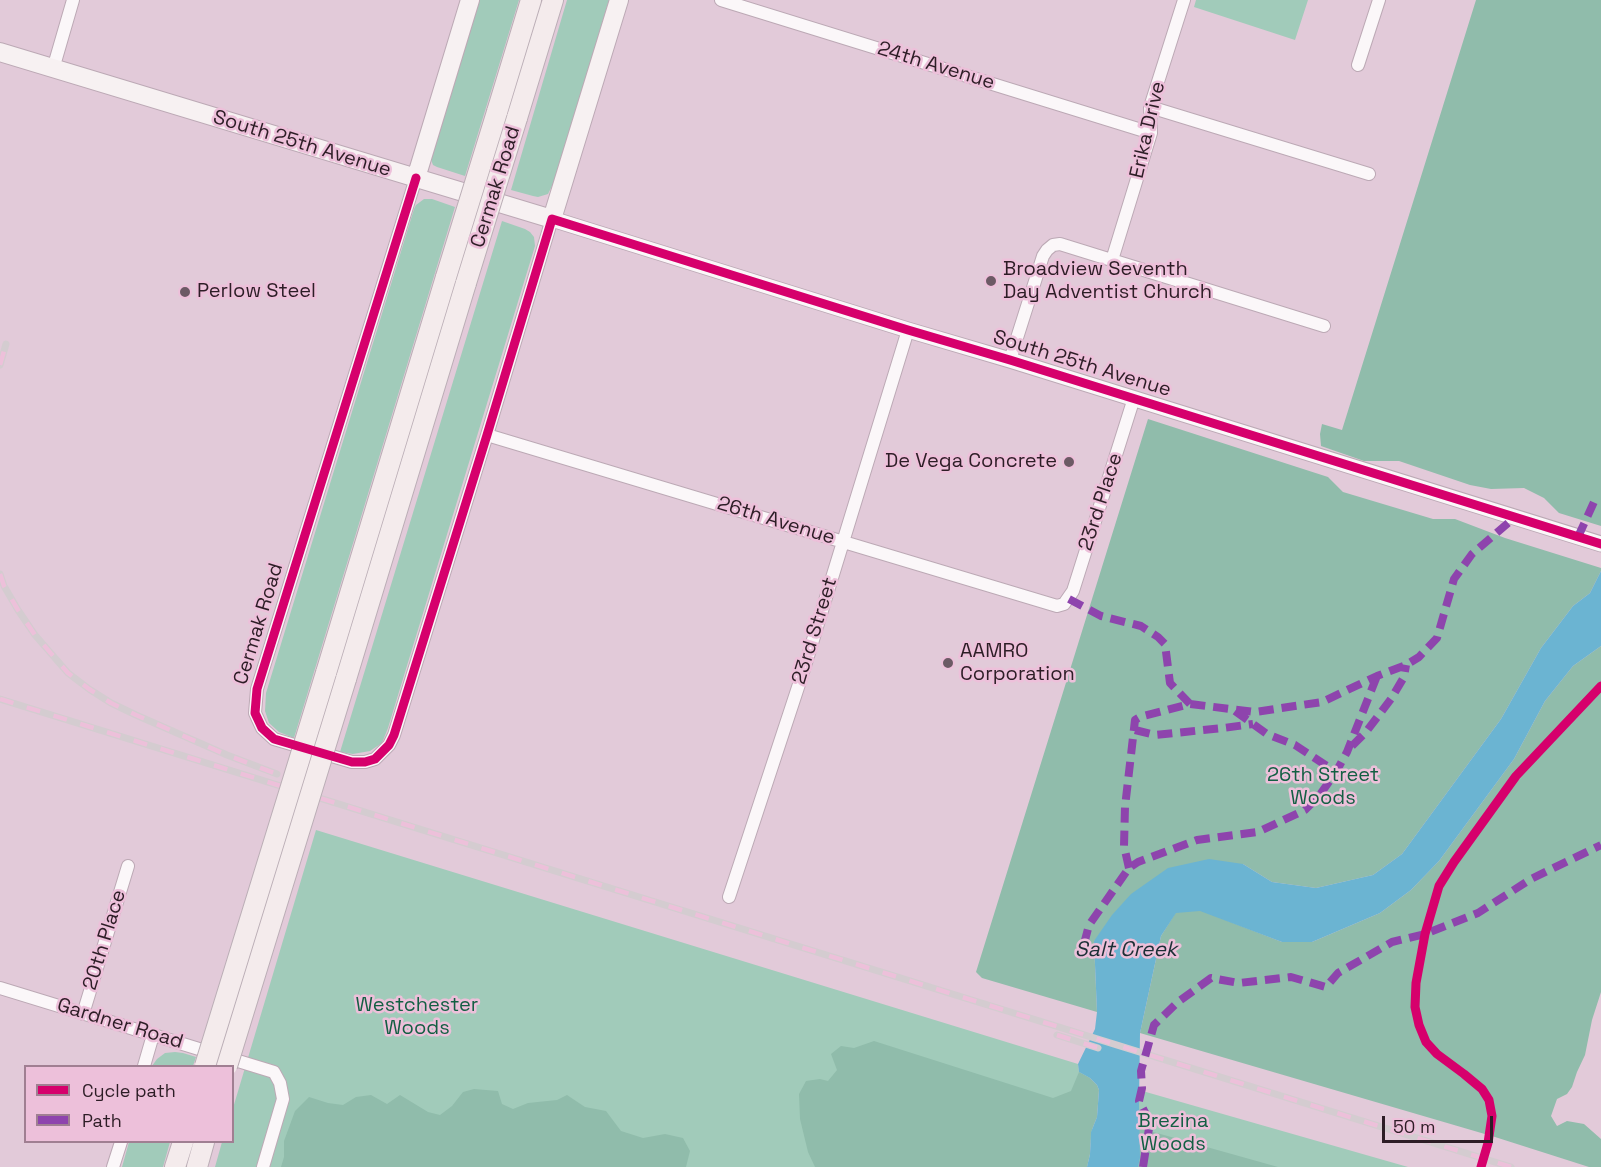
<!DOCTYPE html>
<html>
<head>
<meta charset="utf-8">
<style>
	body { margin:0 }
	#map { position:relative; width:1601px; height:1167px; overflow:hidden; background:#e2cad9; font-family:"Space Grotesk",sans-serif }
	canvas { display:block }
	.legend { position:absolute; left:24px; top:1065px; width:210px; height:78px; box-sizing:border-box; background:#edc0da; border:2px solid #a07f92; margin:0; padding:8px 10px; list-style:none; font-size:18px; color:#2d1d26 }
	.legend li { display:flex; align-items:center; gap:12px; height:30px }
	.legend b { width:30px; border:2px solid #a07f92 }
	.scale { position:absolute; left:1382px; top:1116px; width:111px; height:27px; box-sizing:border-box; border:3px solid #2d1d26; border-top:0; padding-left:8px; font-size:18px; line-height:21px; white-space:nowrap; color:#2d1d26; -webkit-text-stroke:4px #edc0da; paint-order:stroke }
</style>
</head>
<body>
<div id="map">
<canvas width="1601" height="1167"></canvas>
<ul class="legend">
<li><b style="height:8px;background:#d6006c"></b>Cycle path</li>
<li><b style="height:8px;background:#8e44ad"></b>Path</li>
</ul>
<div class="scale">50 m</div>
</div>
<script>
const c = document.querySelector('canvas').getContext('2d');
c.lineJoin = 'round';
function fillPath(path, color) { c.fillStyle = color; c.fill(path, 'evenodd'); }
const toPath = rows => new Path2D(rows.map(r => 'M' + r).join(''));
function stroke(path, color, width, dash) { c.strokeStyle = color; c.lineWidth = width; c.lineCap = dash ? 'butt' : 'round'; c.setLineDash(dash || []); c.stroke(path); }
function write(font, color, halo, rows, align = 'center') {
  c.font = font + ' "Space Grotesk",sans-serif'; c.lineWidth = 5; c.setLineDash([]); c.textBaseline = 'middle'; c.strokeStyle = halo; c.fillStyle = color; for (const [text, x, y, turn = 0] of rows) {
    c.save(); c.translate(x, y); c.rotate((+turn || 0) * Math.PI / 180); c.textAlign = isNaN(turn) ? turn : align; if (halo) c.strokeText(text, 0, 0); c.fillText(text, 0, 0); c.restore();
  }
}
fillPath(toPath([
	[477,0,519,0,465,176,437,167,433,165,430,157],
	[567,0,609,0,556,178,548,194,538,197,533,196,511,190],
	[1196,0,1308,0,1295,40,1194,7],
	[424,199,432,199,455,207,294,738,279,732,269,723,265,711,266,693,414,209,416,205],
	[502,221,525,229,530,232,534,237,535,246,388,728,382,743,370,751,353,754,340,752],
	[316,830,1078,1064,1079,1072,1090,1078,1097,1105,1097,1117,1093,1123,1087,1167,215,1167,222,1142,232,1142,233,1108],
	[175,1052,183,1053,196,1057,193,1066,152,1066,157,1059,165,1053],
	[1139,1090,1408,1167,1138,1167],
	[129,1142,170,1142,163,1167,122,1167]
]), '#a1cbba');
fillPath(toPath([
	[1476,0,1601,0,1601,526,1559,513,1544,498,1524,488,1491,489,1470,485,1399,461,1364,461,1321,446,1320,434,1322,424,1342,430],
	[1148,419,1328,477,1343,492,1433,519,1455,519,1505,538,1601,568,1601,571,1590,593,1573,606,1541,648,1501,719,1402,854,1373,875,1316,888,1272,882,1243,864,1094,941,1097,1012,982,978,976,972],
	[1601,646,1601,992,1592,1020,1585,1055,1577,1072,1572,1087,1567,1094,1557,1099,1551,1116,1557,1126,1567,1121,1584,1124,1601,1139,1601,1167,1589,1167,1495,1137,1140,1033,1161,936,1176,912,1200,910,1282,942,1312,942,1380,913,1411,890,1439,861,1514,759,1545,701,1573,666],
	[874,1041,1053,1098,1071,1091,1079,1072,1090,1078,1097,1085,1099,1090,1097,1117,1091,1132,1090,1154,1087,1167,815,1167,808,1152,800,1119,799,1094,806,1081,820,1079,828,1081,837,1070,831,1054,841,1046,854,1048],
	[474,1089,498,1091,502,1104,513,1109,528,1103,557,1100,567,1095,585,1107,606,1111,621,1131,643,1138,665,1134,683,1138,690,1151,686,1167,281,1167,284,1157,284,1141,295,1111,309,1097,328,1103,343,1105,356,1097,371,1095,387,1104,400,1095,428,1112,440,1115,452,1106,463,1092],
	[1139,1128,1278,1167,1138,1167,1140,1158]
]), '#90bcab');
fillPath(toPath([
	[1601,571,1601,646,1573,666,1545,701,1514,759,1439,861,1411,890,1380,913,1312,942,1282,942,1200,911,1176,913,1161,936,1140,1033,1139,1101,1140,1158,1138,1167,1087,1167,1090,1154,1091,1132,1097,1117,1099,1090,1097,1085,1090,1078,1079,1072,1078,1064,1095,1029,1097,1012,1094,941,1112,915,1131,894,1168,868,1209,859,1243,864,1272,882,1316,888,1373,875,1402,854,1501,719,1541,648,1573,606,1590,593]
]), '#6bb4d2');
const minor = toPath([
	[721,0,1151,133],
	[1358,65,1379,0],
	[53,69,73,0],
	[1150,107,1369,174],
	[416,178,257,689,255,713,262,728,274,739,352,762,365,762,375,759,389,745,394,735,487,435,552,219],
	[1112,260,1151,133,1150,107,1184,0],
	[1010,360,1043,256,1047,250,1053,245,1060,244,1324,326],
	[487,435,1057,606,1064,604,1073,591,1134,398],
	[729,897,805,666,908,330],
	[0,988,274,1072,280,1083,283,1099,263,1167],
	[83,1014,128,866],
	[144,1066,153,1035],
	[113,1167,121,1142]
]);
const tertiary = toPath([
	[552,219,908,330,1010,360,1601,544]
]);
const secondary = toPath([
	[0,52,552,219,619,0],
	[416,178,470,0]
]);
const primary = toPath([
	[497,112,531,0],
	[517,118,553,0],
	[326,673,446,277],
	[346,679,466,283],
	[175,1167,183,1142],
	[197,1167,204,1142]
]);
stroke(minor, '#bca9b5', 14);
stroke(tertiary, '#bca9b5', 17);
stroke(secondary, '#bca9b5', 20);
stroke(primary, '#bbaeb6', 22);
stroke(minor, '#fbf7f9', 12);
stroke(tertiary, '#fbf7f9', 15);
stroke(secondary, '#f7f1f2', 18);
stroke(primary, '#f4ebec', 20);
const rail = toPath([
	[0,365,6,344],
	[0,574,4,586,18,610,35,635,68,673,89,689,111,703,136,715,227,755,277,774],
	[0,699,1511,1167],
	[1057,1035,1098,1048]
]);
stroke(rail, '#d4ccd0', 7);
stroke(rail, '#edc0da', 4.5, [14]);
const primaryBridge = toPath([
	[446,277,497,112],
	[466,283,517,118],
	[205,1066,326,673],
	[227,1066,346,679]
]);
stroke(primaryBridge, '#bbaeb6', 22, []);
stroke(primaryBridge, '#f4ebec', 20);
stroke(toPath([
	[1578,537,1594,502,1601,501],
	[1069,599,1101,616,1141,626,1158,637,1165,644,1170,683,1190,704],
	[1235,711,1267,734,1295,745,1336,772],
	[1135,730,1155,735,1223,728,1253,724],
	[1352,746,1366,732,1391,699,1404,677,1406,665],
	[1129,868,1124,846,1125,807,1135,720,1140,717,1190,704,1255,712,1322,702,1377,676,1406,665,1419,657,1437,638,1454,579,1472,554,1515,517],
	[1084,944,1089,925,1129,868,1138,862,1197,840,1258,832,1305,810,1319,796,1336,772,1347,752,1377,676],
	[1143,1167,1150,1122,1139,1101,1142,1088,1141,1071,1154,1025,1178,1002,1211,978,1239,983,1291,977,1326,987,1338,973,1392,942,1425,934,1478,913,1531,879,1601,845]
]), '#8e44ad', 8, [15, 8]);
stroke(toPath([
	[416,178,257,689,255,713,262,728,274,739,352,762,365,762,375,759,389,745,394,735,487,435,552,219,908,330,1010,360,1601,544],
	[1481,1167,1488,1143,1492,1116,1489,1100,1482,1089,1464,1074,1437,1054,1426,1042,1419,1025,1415,1007,1416,983,1425,934,1439,886,1454,862,1516,776,1601,686]
]), '#d6006c', 9);
for (const [x, y, r, color] of [
	[991,281,6,"#6c5a65"],
	[185,292,6,"#6c5a65"],
	[1069,462,6,"#6c5a65"],
	[948,663,6,"#6c5a65"]
]) { const dot = new Path2D(); dot.arc(x, y, r, 0, 2 * Math.PI); c.fillStyle = color; c.fill(dot); stroke(dot, '#edc0da', 2); }
write('20px', '#2d1d26', '#edc0da', [
	["24th Avenue",936,66,17],
	["Erika Drive",1148,130,-77],
	["South 25th Avenue",302,144,17],
	["Cermak Road",496,187,-73],
	["South 25th Avenue",1082,364,17],
	["23rd Place",1101,502,-72],
	["26th Avenue",776,521,17],
	["Cermak Road",259,624,-73],
	["23rd Street",815,631,-73],
	["20th Place",105,940,-73],
	["Gardner Road",120,1024,17]
]);
write('20px', '#2d1d26', '#edc0da', [
	["Broadview Seventh",1003,270],
	["Day Adventist Church",1003,293],
	["Perlow Steel",197,292],
	["De Vega Concrete",1057,462,"right"],
	["AAMRO",960,652],
	["Corporation",960,675]
], 'left');
write('20px', '#135f43', '#edc0da', [
	["26th Street",1323,776],
	["Woods",1323,799],
	["Westchester",417,1006],
	["Woods",417,1029],
	["Brezina",1173,1122],
	["Woods",1173,1145]
]);
write('italic 21px', '#1b2f36', '#edc0da', [
	["Salt Creek",1126,950]
]);
</script>
</body>
</html>
